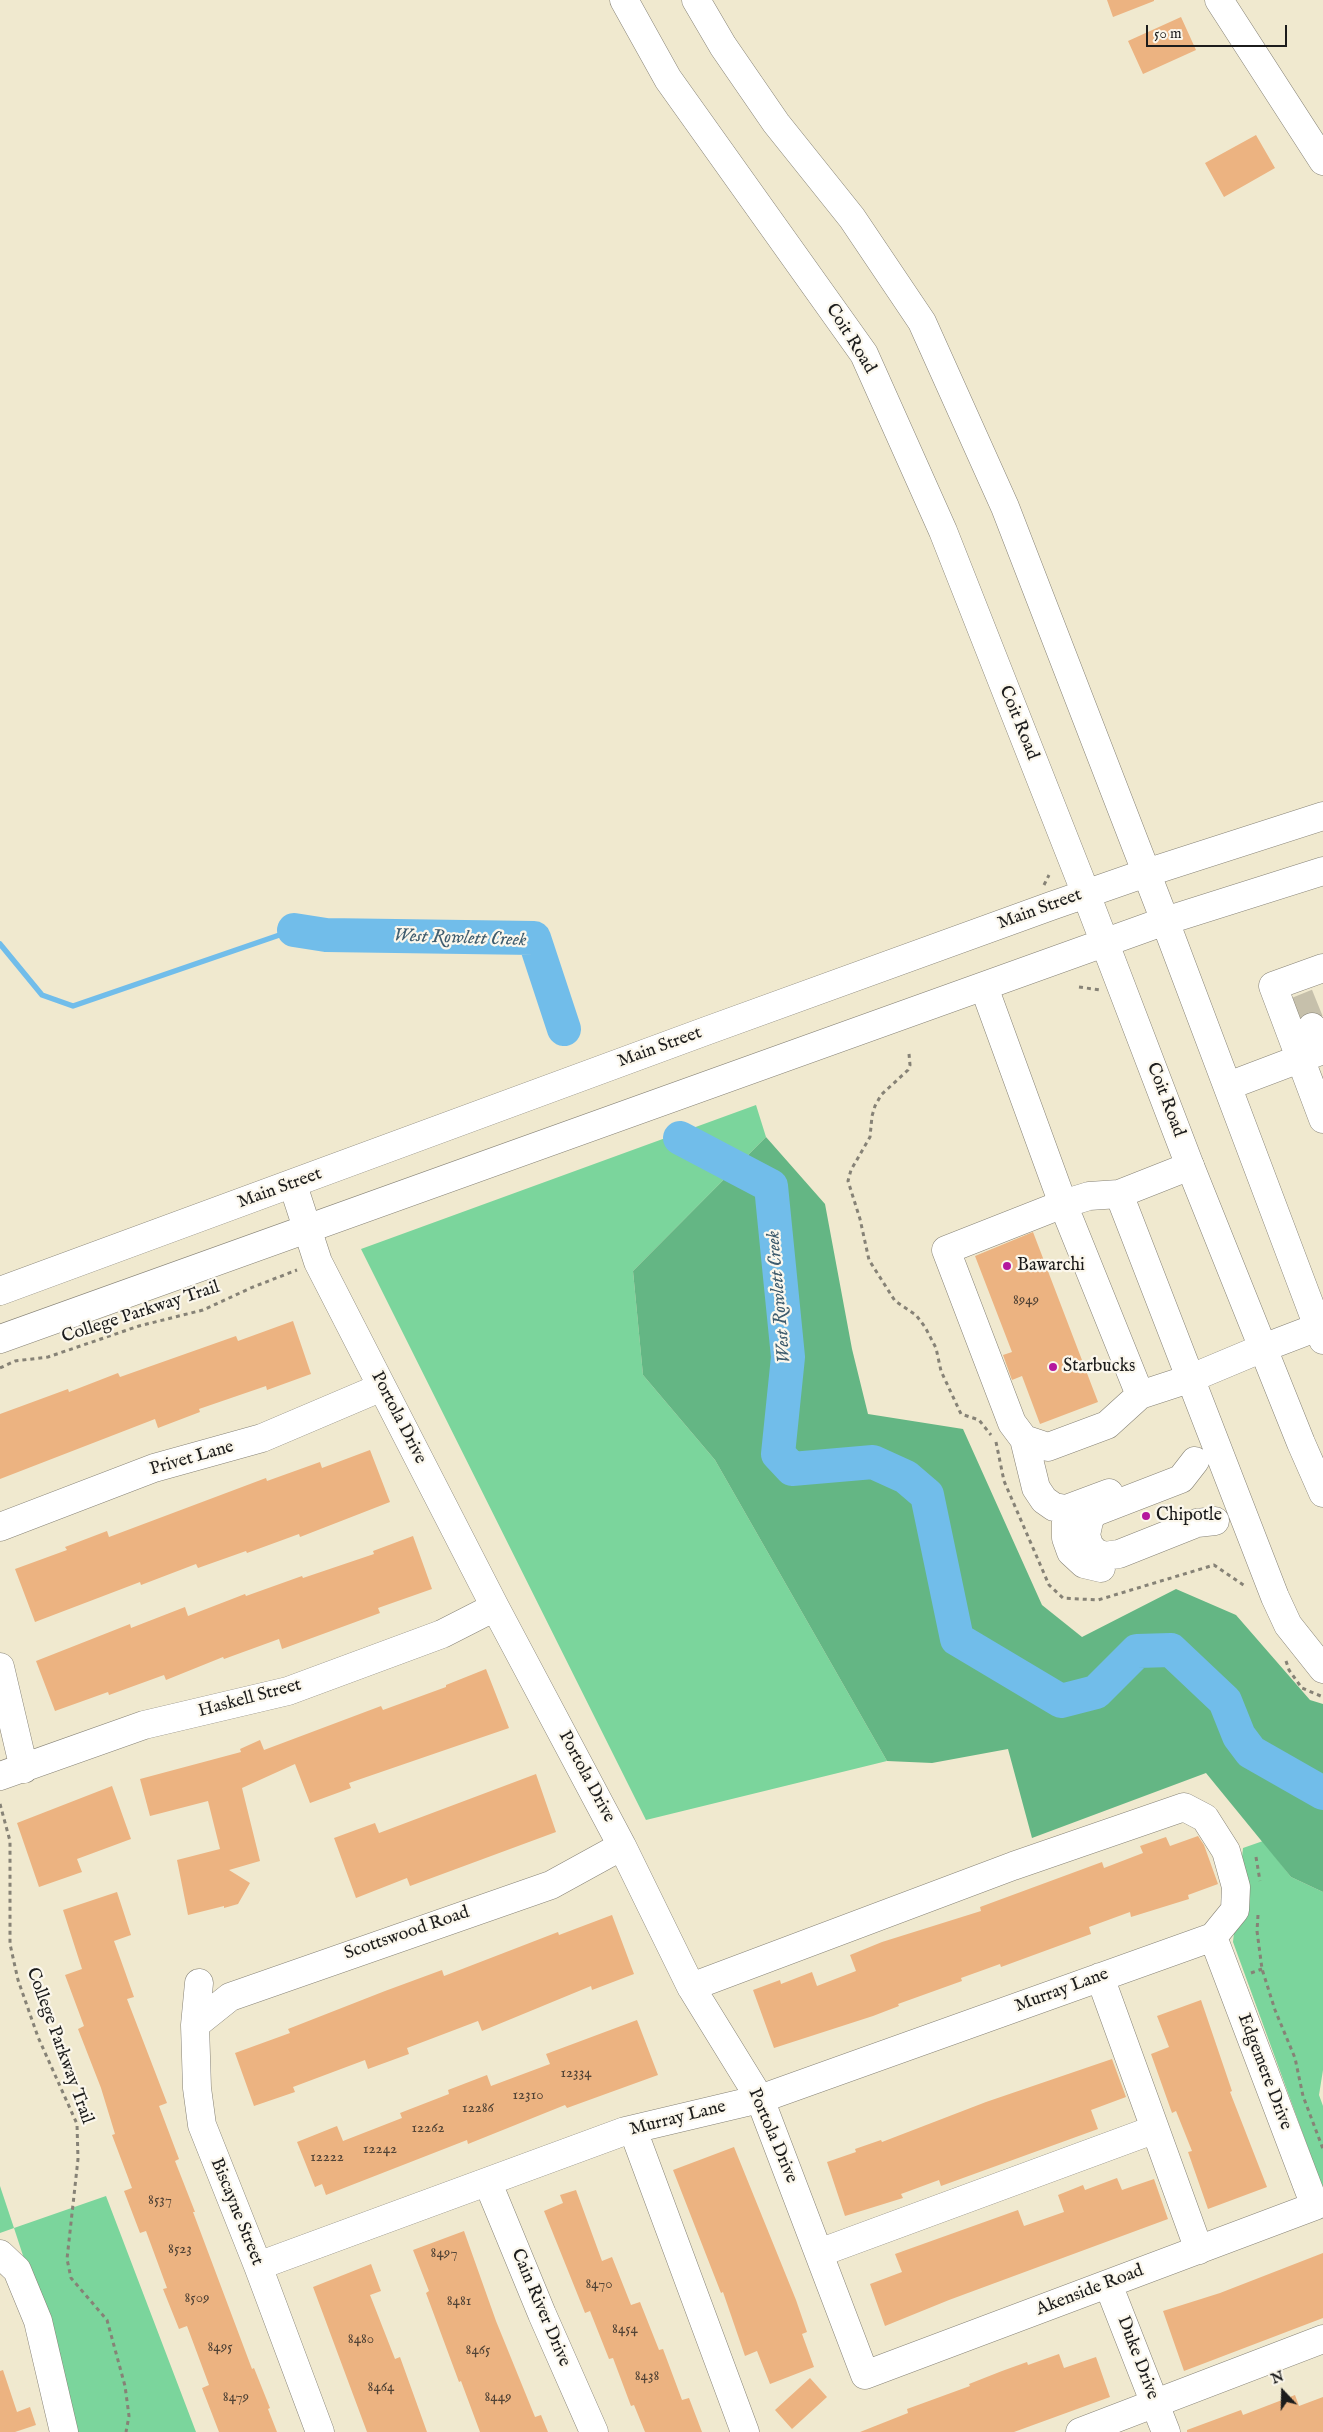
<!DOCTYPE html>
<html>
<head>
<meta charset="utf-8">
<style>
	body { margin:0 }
	#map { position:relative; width:1323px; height:2432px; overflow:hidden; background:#f0e9cf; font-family:"IM FELL English",serif }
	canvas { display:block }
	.north { position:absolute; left:1258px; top:2367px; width:50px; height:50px; -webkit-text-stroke:4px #fbf7ec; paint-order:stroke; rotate:339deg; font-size:14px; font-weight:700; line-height:20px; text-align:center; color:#1c1c1c }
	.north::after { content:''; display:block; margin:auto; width:18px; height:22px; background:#1c1c1c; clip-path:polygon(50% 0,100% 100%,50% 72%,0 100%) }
	.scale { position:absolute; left:1146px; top:25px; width:141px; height:22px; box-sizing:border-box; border:2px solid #1c1c1c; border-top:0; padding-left:6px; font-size:15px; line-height:18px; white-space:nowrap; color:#1c1c1c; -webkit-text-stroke:4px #fbf7ec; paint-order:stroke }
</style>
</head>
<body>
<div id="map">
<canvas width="1323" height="2432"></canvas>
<div class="north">N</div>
<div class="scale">50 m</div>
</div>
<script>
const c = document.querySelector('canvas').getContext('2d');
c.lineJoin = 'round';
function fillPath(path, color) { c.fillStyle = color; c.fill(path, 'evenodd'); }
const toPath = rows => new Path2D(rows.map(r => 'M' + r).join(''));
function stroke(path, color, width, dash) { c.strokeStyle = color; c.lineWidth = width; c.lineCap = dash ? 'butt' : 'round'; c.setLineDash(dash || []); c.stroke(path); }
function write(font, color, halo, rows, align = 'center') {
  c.font = font + ' "IM FELL English",serif'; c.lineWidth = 4.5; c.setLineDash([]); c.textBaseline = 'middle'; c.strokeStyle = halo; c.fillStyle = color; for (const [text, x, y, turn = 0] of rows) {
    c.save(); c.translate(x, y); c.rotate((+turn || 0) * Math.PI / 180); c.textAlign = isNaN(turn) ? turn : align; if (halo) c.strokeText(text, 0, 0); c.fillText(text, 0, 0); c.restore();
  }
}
fillPath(toPath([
	[756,1105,766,1137,633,1271,643,1375,715,1460,887,1761,646,1820,361,1249],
	[1263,1841,1291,1877,1323,1892,1323,2070,1319,2095,1323,2106,1323,2189,1233,1942,1243,1848],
	[0,2186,14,2228,106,2196,196,2432,72,2432,45,2323,14,2228,0,2233]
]), '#7bd59c');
fillPath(toPath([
	[766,1137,825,1204,852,1349,868,1414,963,1429,1042,1605,1082,1637,1176,1589,1236,1615,1310,1700,1323,1704,1323,1892,1291,1877,1206,1773,1032,1838,1008,1749,932,1763,887,1761,715,1460,643,1375,633,1271]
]), '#64b684');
stroke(toPath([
	[0,944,42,995,73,1006,294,930]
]), '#71bdea', 5.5);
stroke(toPath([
	[294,930,326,935,534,938,564,1029],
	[680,1138,771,1186,788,1357,778,1454,792,1469,873,1462,906,1477,927,1495,957,1639,1061,1701,1096,1692,1137,1651,1171,1650,1225,1701,1239,1736,1251,1752,1323,1793]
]), '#71bdea', 34);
fillPath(toPath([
	[1107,0,1154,0,1154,1,1113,17],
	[1181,17,1196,50,1143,74,1128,41],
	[1256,135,1275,168,1224,197,1205,163],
	[1033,1232,1098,1402,1040,1424,1022,1376,1012,1380,1003,1355,1012,1352,975,1256],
	[293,1321,311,1374,267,1390,266,1386,199,1409,200,1412,158,1428,155,1419,0,1479,0,1414,68,1389,69,1392,118,1373,120,1377,236,1336,238,1341],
	[370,1450,390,1502,300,1537,299,1534,247,1553,246,1551,198,1568,196,1564,141,1585,140,1582,35,1622,15,1569,67,1550,65,1547,107,1531,109,1537,266,1478,267,1481,320,1462,322,1468],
	[413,1536,432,1589,378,1608,380,1613,282,1649,279,1639,224,1659,223,1657,166,1680,164,1675,109,1695,108,1692,55,1711,36,1661,130,1624,131,1628,185,1607,188,1616,245,1594,246,1596,302,1576,303,1578,374,1554,373,1551],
	[486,1669,509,1728,349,1783,351,1788,310,1803,295,1764,242,1788,260,1861,229,1870,250,1883,238,1904,224,1908,224,1906,188,1915,177,1860,220,1849,208,1801,150,1816,140,1779,241,1752,240,1749,260,1740,264,1750,381,1706,383,1710,446,1687,446,1685],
	[536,1774,556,1832,410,1886,407,1878,356,1898,334,1838,375,1823,379,1833],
	[112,1786,131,1839,77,1859,82,1872,39,1887,17,1823],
	[1198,1836,1204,1845,1218,1884,1188,1895,1189,1899,1131,1917,1130,1912,1089,1927,1091,1934,1001,1967,1000,1964,961,1978,962,1981,898,2004,899,2006,873,2016,774,2048,753,1990,780,1980,781,1984,812,1972,817,1986,856,1971,850,1955,882,1942,981,1911,980,1907,1102,1862,1104,1868,1143,1853,1140,1846,1166,1837,1170,1846],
	[117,1892,131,1935,114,1941,134,1997,127,1999,167,2103,159,2106,179,2159,175,2161,195,2212,193,2212,252,2369,254,2368,270,2408,268,2409,277,2432,219,2432,202,2388,209,2385,187,2326,179,2329,163,2289,167,2288,146,2231,140,2233,124,2191,132,2188,112,2135,115,2134,101,2088,78,2029,84,2026,65,1975,82,1969,63,1910],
	[612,1915,634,1974,592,1990,591,1986,482,2031,478,2021,407,2048,409,2054,368,2069,365,2060,293,2087,295,2092,254,2106,235,2053,290,2033,288,2029,385,1991,442,1970,444,1976,558,1932,559,1935],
	[1201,2000,1232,2091,1230,2092,1267,2187,1208,2209,1188,2152,1192,2151,1176,2111,1172,2113,1151,2054,1169,2047,1157,2016],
	[637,2020,658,2075,567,2108,565,2105,468,2144,467,2140,326,2195,322,2184,315,2187,297,2142,337,2126,343,2141,402,2118,400,2113,449,2094,448,2090,487,2075,491,2086,550,2064,546,2054],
	[1112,2059,1126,2097,1091,2110,1098,2129,941,2186,939,2180,901,2194,903,2198,845,2216,827,2162,856,2152,855,2149,881,2140,882,2142,986,2102],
	[734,2147,796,2300,807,2332,802,2334,814,2367,770,2384,757,2351,745,2356,723,2292,721,2293,673,2170],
	[1117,2178,1122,2190,1154,2179,1168,2219,949,2300,885,2326,870,2284,902,2272,895,2254,1018,2210,1024,2226,1064,2212,1058,2195,1083,2185,1085,2190],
	[576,2190,602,2261,612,2257,631,2305,640,2302,659,2350,663,2349,682,2400,689,2398,702,2432,645,2432,634,2405,631,2406,613,2358,609,2359,590,2311,585,2313,544,2211,563,2203,560,2195],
	[464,2231,496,2321,535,2417,541,2415,548,2432,480,2432,461,2381,459,2382,426,2293,429,2291,413,2250],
	[1323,2253,1323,2318,1184,2371,1163,2311,1220,2293],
	[371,2264,381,2291,370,2295,395,2359,400,2357,427,2432,367,2432,313,2287],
	[1059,2354,1064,2368,1096,2357,1110,2397,1014,2432,860,2432,908,2413,907,2409,970,2386,969,2384,1002,2371,1027,2362,1028,2365],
	[3,2370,17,2412,30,2407,36,2425,15,2432,0,2432,0,2371],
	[810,2378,827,2397,792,2429,775,2410],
	[1295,2395,1299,2406,1323,2397,1323,2432,1187,2432,1187,2430,1241,2410,1243,2415]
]), '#ecb381');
stroke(toPath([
	[1299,995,1312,1027]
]), '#c6c0ab', 28, [28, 14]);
const minor = toPath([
	[1219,0,1323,161],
	[1323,968,1273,986,1323,1119],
	[984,987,1063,1204,1140,1395,1107,1425,1048,1447,1024,1439,1012,1423,946,1250,1063,1204,1089,1196,1119,1194,1190,1166],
	[1312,1027,1321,1051],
	[1228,1086,1323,1050],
	[293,1185,318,1262,382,1387,495,1607,622,1846,691,1987,760,2099,865,2375,1315,2206],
	[1119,1194,1275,1597,1288,1625,1323,1669],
	[1140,1395,1189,1379,1263,1348],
	[1024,1439,1036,1488,1044,1500,1054,1507,1066,1509,1109,1493],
	[1195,1461,1181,1479,1093,1513,1089,1521,1086,1535,1089,1545,1095,1552,1104,1556,1119,1554,1197,1523,1215,1521],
	[1066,1509,1066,1538,1071,1552,1084,1564,1101,1568],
	[0,1527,154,1468,262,1438,382,1387],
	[0,1667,24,1769],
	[0,1776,144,1725,288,1691,442,1634,495,1607],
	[1213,1937,1315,2206],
	[1100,1977,1199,2250],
	[199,1983,195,2025,197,2088,202,2125,258,2266,320,2432],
	[691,1987,1013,1866,1184,1807,1205,1818,1226,1851,1236,1887,1235,1910,1213,1937],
	[195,2025,230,1997,551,1885,622,1846],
	[633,2130,745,2432],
	[488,2183,542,2314,594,2432],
	[819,2253,1153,2130],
	[0,2254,17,2270,38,2321,64,2432],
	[258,2266,625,2131,760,2099,1213,1937],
	[1108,2284,1166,2432],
	[1080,2432,1323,2339]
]);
const major = toPath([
	[624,0,668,79,864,354,943,531,1086,894,1190,1166,1301,1443,1323,1493],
	[696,0,723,46,776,123,852,218,922,322,1005,507,1165,921,1323,1340],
	[0,1291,706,1031,1051,906,1146,873,1323,816],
	[0,1339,1165,921,1323,871],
	[1263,1348,1318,1327]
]);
stroke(minor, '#868276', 29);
stroke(major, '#868276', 29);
stroke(toPath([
	[1044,885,1049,875],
	[1079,987,1100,990],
	[909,1054,910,1065,908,1070,881,1095,875,1106,872,1116,870,1137,851,1170,848,1181,860,1219,869,1260,895,1301,916,1315,925,1327,936,1348,941,1371,961,1414,979,1420,991,1435],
	[0,1368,15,1361,48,1357,139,1326,203,1310,253,1287,297,1270],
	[996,1442,1004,1481,1049,1585,1063,1598,1098,1600,1214,1565,1245,1586],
	[1286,1661,1289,1670,1302,1688,1323,1697],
	[0,1804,10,1841,10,1944,18,1980,38,2037,77,2124,78,2159,67,2259,71,2278,107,2320,125,2386,129,2416,126,2432],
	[1256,1857,1260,1881],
	[1258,1915,1257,1931,1262,1969,1275,2010,1295,2058,1303,2096,1323,2149],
	[1251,1973,1262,1969]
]), '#868276', 3, [4, 4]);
stroke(minor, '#fff', 28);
stroke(major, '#fff', 28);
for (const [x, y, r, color] of [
	[1007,1266,5,"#b5179e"],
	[1053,1367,5,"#b5179e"],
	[1146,1516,5,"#b5179e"]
]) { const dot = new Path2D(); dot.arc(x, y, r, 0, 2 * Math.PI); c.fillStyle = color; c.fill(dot); stroke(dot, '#fbf7ec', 2); }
write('15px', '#504235', null, [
	["8949",1026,1301],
	["12334",576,2074],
	["12310",528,2096],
	["12286",478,2109],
	["12262",428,2129],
	["12242",380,2150],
	["12222",327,2158],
	["8537",160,2201],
	["8523",180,2250],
	["8497",444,2254],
	["8470",599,2285],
	["8509",197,2299],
	["8481",459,2302],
	["8454",625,2330],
	["8480",361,2340],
	["8495",220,2348],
	["8465",478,2351],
	["8438",647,2377],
	["8464",381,2388],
	["8479",236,2398],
	["8449",498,2398]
]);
write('18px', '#1c1c1c', '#fbf7ec', [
	["Coit Road",850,339,58],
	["Coit Road",1018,723,68],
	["Main Street",1040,910,-20],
	["Main Street",660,1048,-20],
	["Coit Road",1165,1100,69],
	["Main Street",280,1189,-20],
	["College Parkway Trail",141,1313,-18],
	["Portola Drive",398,1418,63],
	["Privet Lane",192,1459,-16],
	["Haskell Street",250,1699,-15],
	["Portola Drive",586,1777,62],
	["Scottswood Road",407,1934,-19],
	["Murray Lane",1062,1991,-20],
	["College Parkway Trail",59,2046,70],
	["Edgemere Drive",1264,2072,69],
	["Murray Lane",678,2119,-14],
	["Portola Drive",772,2136,67],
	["Biscayne Street",236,2212,68],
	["Akenside Road",1090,2291,-21],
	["Cain River Drive",540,2308,67],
	["Duke Drive",1137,2358,69]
]);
write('18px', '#1c1c1c', '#fbf7ec', [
	["Bawarchi",1017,1266],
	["Starbucks",1063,1367],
	["Chipotle",1156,1516]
], 'left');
write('italic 19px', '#3e5c6e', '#fbf7ec', [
	["West Rowlett Creek",460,939,2],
	["West Rowlett Creek",780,1297,-95]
]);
</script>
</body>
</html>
